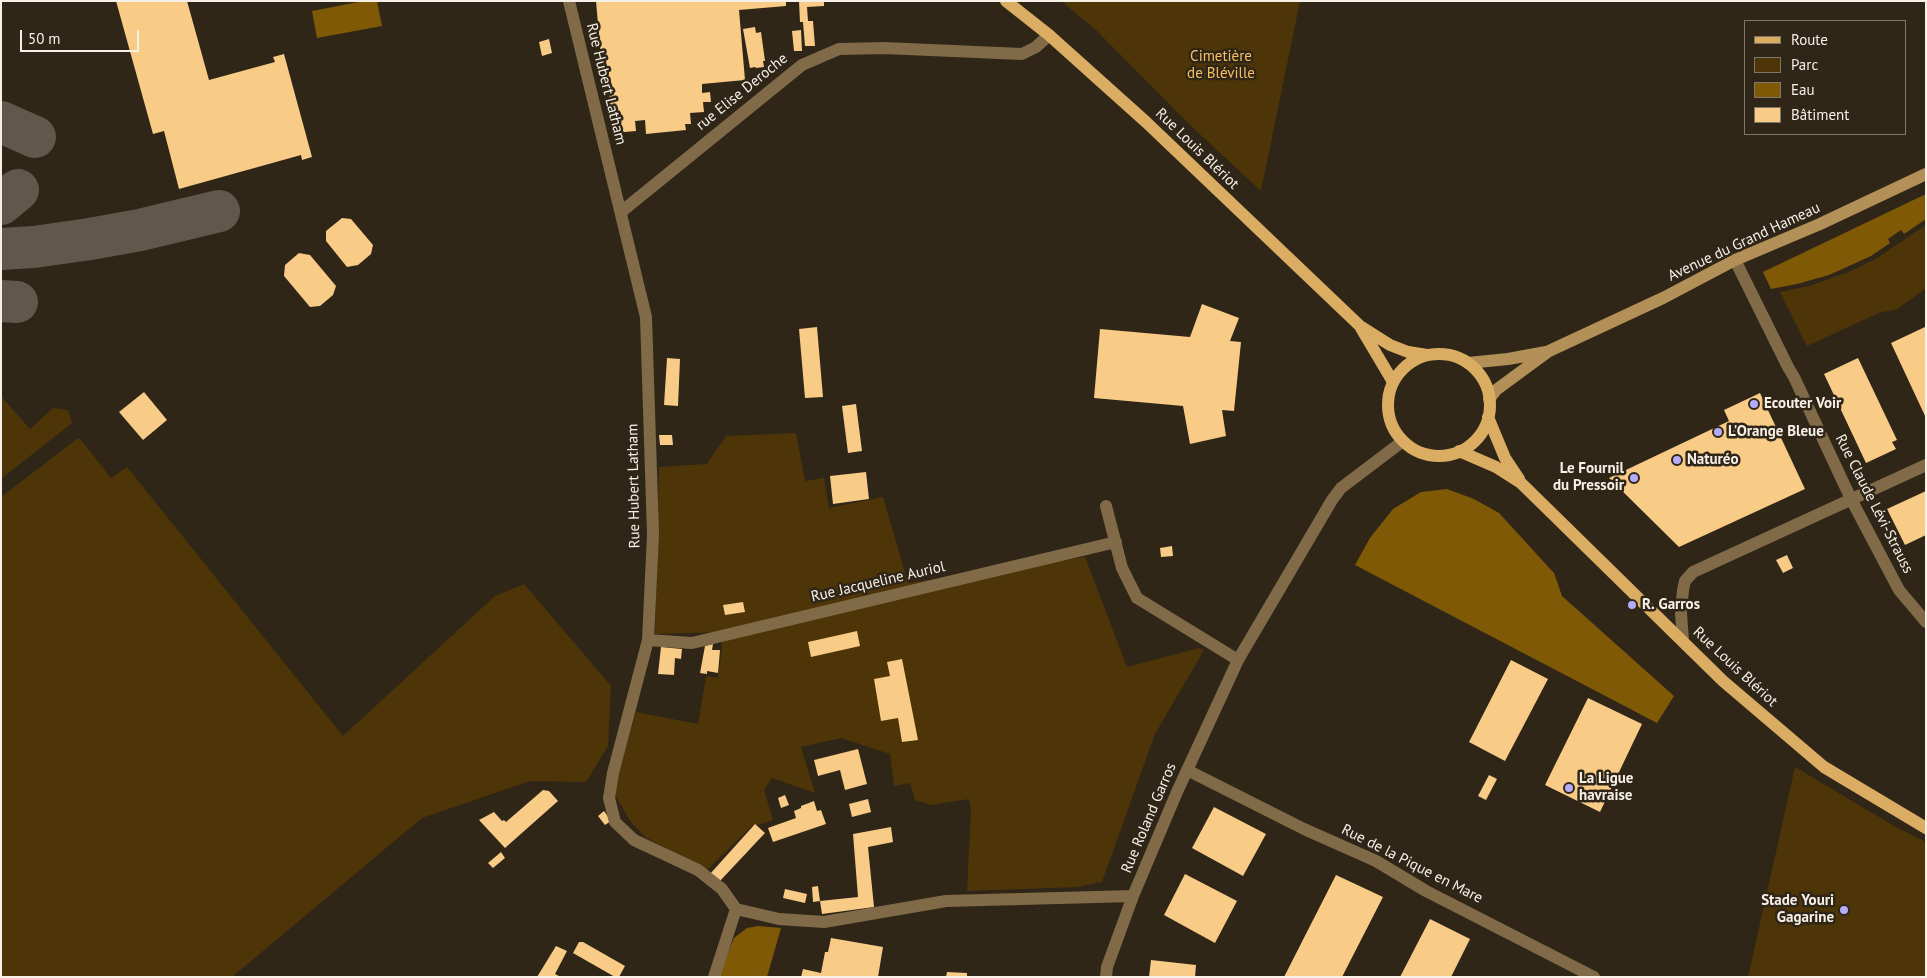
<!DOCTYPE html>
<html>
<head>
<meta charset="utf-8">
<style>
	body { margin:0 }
	#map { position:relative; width:1927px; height:978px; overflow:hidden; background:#2f2618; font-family:"PT Sans",sans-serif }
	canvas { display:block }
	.frame { position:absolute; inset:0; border:2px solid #f6f0e7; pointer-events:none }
	.legend { position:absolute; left:1744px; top:20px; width:162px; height:115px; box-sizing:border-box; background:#2f2618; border:1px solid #7f776b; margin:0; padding:6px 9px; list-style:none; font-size:15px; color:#f6f0e7 }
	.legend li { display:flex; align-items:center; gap:10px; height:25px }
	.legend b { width:25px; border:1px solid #7f776b }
	.scale { position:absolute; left:20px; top:30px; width:119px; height:22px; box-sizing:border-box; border:2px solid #f6f0e7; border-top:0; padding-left:6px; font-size:15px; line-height:18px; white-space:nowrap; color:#f6f0e7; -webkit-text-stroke:4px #2f2618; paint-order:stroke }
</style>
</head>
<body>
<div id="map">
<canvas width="1927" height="978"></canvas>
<div class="frame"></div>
<ul class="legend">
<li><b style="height:6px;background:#dbad62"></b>Route</li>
<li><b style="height:14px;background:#4d3508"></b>Parc</li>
<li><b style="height:14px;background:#805906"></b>Eau</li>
<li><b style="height:14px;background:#f8cb86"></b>Bâtiment</li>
</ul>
<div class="scale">50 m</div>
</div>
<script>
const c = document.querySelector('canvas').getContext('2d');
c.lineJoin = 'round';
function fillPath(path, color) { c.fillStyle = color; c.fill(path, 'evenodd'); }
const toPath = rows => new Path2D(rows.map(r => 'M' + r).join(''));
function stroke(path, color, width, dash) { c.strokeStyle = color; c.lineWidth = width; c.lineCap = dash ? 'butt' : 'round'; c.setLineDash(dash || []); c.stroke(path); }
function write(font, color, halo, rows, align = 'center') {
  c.font = font + ' "PT Sans",sans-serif'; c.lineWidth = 5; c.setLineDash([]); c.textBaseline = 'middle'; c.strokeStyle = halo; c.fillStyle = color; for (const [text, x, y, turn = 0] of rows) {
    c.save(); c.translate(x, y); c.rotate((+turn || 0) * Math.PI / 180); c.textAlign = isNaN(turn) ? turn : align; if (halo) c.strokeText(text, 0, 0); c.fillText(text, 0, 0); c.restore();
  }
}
fillPath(toPath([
	[1061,1,1300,1,1261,191,1187,122,1096,30],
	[1926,225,1926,288,1896,310,1881,312,1807,346,1780,292,1809,286,1851,271,1877,258],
	[1,396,30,429,53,408,68,410,72,423,1,479],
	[796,433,805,481,824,478,829,508,883,497,908,583,1085,557,1127,667,1199,648,1204,650,1155,734,1102,882,1077,887,967,891,971,810,969,799,931,805,915,800,910,783,894,786,890,754,841,738,801,747,815,793,772,778,764,790,773,820,751,827,707,870,645,837,631,822,615,795,618,775,636,712,698,724,706,676,718,678,722,647,721,632,655,634,659,467,707,464,726,436],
	[77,439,80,439,111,478,127,467,343,736,495,596,524,584,611,686,608,746,586,782,530,781,422,818,232,977,1,977,1,497],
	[1795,767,1894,826,1926,842,1926,977,1748,977]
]), '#4d3508');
fillPath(toPath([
	[364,1,377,1,382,26,317,38,312,11],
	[1926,194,1926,219,1904,234,1901,230,1888,239,1890,243,1871,256,1829,275,1797,284,1771,289,1763,272],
	[1447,489,1474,499,1499,513,1554,573,1562,596,1674,696,1657,723,1355,565,1370,538,1393,509,1421,492],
	[758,926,781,928,767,977,718,977,734,938,747,928]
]), '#805906');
stroke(toPath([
	[1,122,35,137],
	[1,204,18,190],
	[1,249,34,247,90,239,140,230,219,211],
	[1,301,17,302]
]), '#60584b', 42);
fillPath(toPath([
	[116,1,187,1,209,80,275,62,273,57,284,54,312,157,302,160,301,155,179,189,164,131,153,134],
	[596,1,786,1,786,6,739,10,745,80,702,84,702,93,710,92,711,102,703,102,704,112,690,113,691,124,685,124,686,130,646,134,645,120,635,121,636,131,613,133,609,91,604,92],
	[799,1,824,1,824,6,807,7,808,21,813,21,815,46,805,46,803,22,800,22],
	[755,27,756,33,761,32,765,61,763,61,764,67,756,68,755,67,750,68,743,29],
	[801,30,802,51,794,51,792,31],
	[549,39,552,53,542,56,539,42],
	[342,218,351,219,373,245,371,254,358,265,347,267,326,241,326,231],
	[299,253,310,255,336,286,333,295,320,306,310,307,284,276,285,265],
	[1202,304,1239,318,1230,341,1241,342,1234,411,1222,410,1226,436,1190,444,1183,406,1094,398,1100,329,1190,337],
	[817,327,823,397,805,398,799,329],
	[1925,327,1926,328,1926,418,1891,343],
	[667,358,680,359,678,406,664,405],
	[1858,358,1897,440,1892,442,1896,449,1866,463,1824,374],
	[144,392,167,420,143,440,119,412],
	[1760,393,1805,489,1679,547,1609,478,1729,421,1724,410],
	[856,404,862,451,848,453,842,406],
	[659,435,672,435,673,445,660,445],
	[866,472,869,499,833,504,830,476],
	[1926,491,1926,535,1905,545,1887,509],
	[1172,546,1173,556,1161,557,1160,548],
	[1787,555,1793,568,1783,573,1776,560],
	[743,602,745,612,725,615,723,605],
	[857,631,860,646,811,657,808,642],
	[713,644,712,650,720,650,718,673,707,671,707,674,700,673,705,646],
	[661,647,682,649,681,659,675,658,674,675,658,674],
	[902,659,918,740,902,742,898,718,881,721,874,679,890,676,887,662],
	[1511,660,1548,679,1505,761,1469,742],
	[1588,698,1642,724,1600,812,1545,785],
	[858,749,867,784,845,790,840,770,818,776,814,760],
	[1489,775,1497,779,1486,800,1478,796],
	[543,790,549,791,558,801,505,848,479,820,494,812,502,821,504,820,506,822],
	[785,795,789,805,781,808,778,798],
	[868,799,871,812,852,817,849,804],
	[814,801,817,811,821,810,826,824,773,842,768,828,796,818,794,811,801,808,801,806],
	[1214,807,1266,834,1243,876,1192,848],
	[604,811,611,821,605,825,598,816],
	[755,824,765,833,719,882,710,874],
	[891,827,893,842,868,847,874,907,822,914,820,901,858,897,853,834],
	[501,852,505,858,493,868,488,863],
	[1185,874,1237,901,1215,943,1164,915],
	[1336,875,1383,897,1342,977,1284,977],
	[818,886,820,901,813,902,812,887],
	[785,889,807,894,805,903,783,898],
	[1430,919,1470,939,1451,977,1400,977],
	[831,938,883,947,878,977,801,977,803,969,821,973,825,952,828,952],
	[579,942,583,942,625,966,619,977,615,977,573,953],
	[556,946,567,951,555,974,561,977,537,977],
	[1151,960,1196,965,1195,977,1149,977],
	[947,972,967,973,967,977,946,977]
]), '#f8cb86');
stroke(toPath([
	[569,1,646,317,653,534,648,640,613,773,609,798,615,822,634,840,698,870,722,889,736,909],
	[621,212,802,65,839,49,884,48,1022,54,1036,47,1049,35],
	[1735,260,1788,367,1794,377,1851,499,1899,590,1926,622],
	[1106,506,1122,568,1137,598,1238,660],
	[648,640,692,643,1116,542],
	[1683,641,1681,613,1683,590,1685,581,1693,572,1926,465],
	[1187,770,1304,829,1376,861,1426,891,1594,977],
	[714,977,736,909,779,919,824,922,946,901,1133,896],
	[1106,977,1107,967,1133,896,1177,792,1238,660,1332,500,1341,488,1403,441]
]), '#816a48', 12);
stroke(toPath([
	[1468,363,1508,359,1546,352],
	[1489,399,1496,390,1549,351,1663,298,1735,260,1820,224,1926,174]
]), '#b39057', 12);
stroke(toPath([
	[1006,1,1049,35,1146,122,1360,326,1390,345,1408,352,1427,355],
	[1361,328,1393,382],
	'1388 405a51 51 0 1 1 102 0a51 51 0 1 1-102 0Z',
	[1488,417,1505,458,1519,479],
	[1459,451,1496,467,1521,483,1723,681,1824,767,1926,828]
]), '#dbad62', 12);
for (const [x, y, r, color] of [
	[1754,404,5,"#b4acf9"],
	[1718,432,5,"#b4acf9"],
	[1677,460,5,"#b4acf9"],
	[1634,478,5,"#b4acf9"],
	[1632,605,5,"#b4acf9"],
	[1569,788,5,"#b4acf9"],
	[1844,910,5,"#b4acf9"]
]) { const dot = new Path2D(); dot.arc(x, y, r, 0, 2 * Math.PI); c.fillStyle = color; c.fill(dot); stroke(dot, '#2f2618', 2); }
write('15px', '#f7c066', '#2f2618', [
	["Cimetière",1221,57],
	["de Bléville",1221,74]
]);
write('15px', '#f6f0e7', '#2f2618', [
	["Rue Hubert Latham",606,84,76],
	["rue Elise Deroche",742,92,-39],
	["Rue Louis Blériot",1197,149,44],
	["Avenue du Grand Hameau",1744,242,-25],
	["Rue Hubert Latham",634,486,-91],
	["Rue Claude Lévi-Strauss",1874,504,63],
	["Rue Jacqueline Auriol",878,582,-13],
	["Rue Louis Blériot",1735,667,43],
	["Rue Roland Garros",1149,818,-67],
	["Rue de la Pique en Mare",1412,864,27]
]);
write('bold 15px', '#f6f0e7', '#2f2618', [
	["Ecouter Voir",1764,404],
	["L'Orange Bleue",1728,432],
	["Naturéo",1687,460],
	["Le Fournil",1624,469,"right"],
	["du Pressoir",1624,486,"right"],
	["R. Garros",1642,605],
	["La Ligue",1579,779],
	["havraise",1579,796],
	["Stade Youri",1834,901,"right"],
	["Gagarine",1834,918,"right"]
], 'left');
</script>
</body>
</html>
